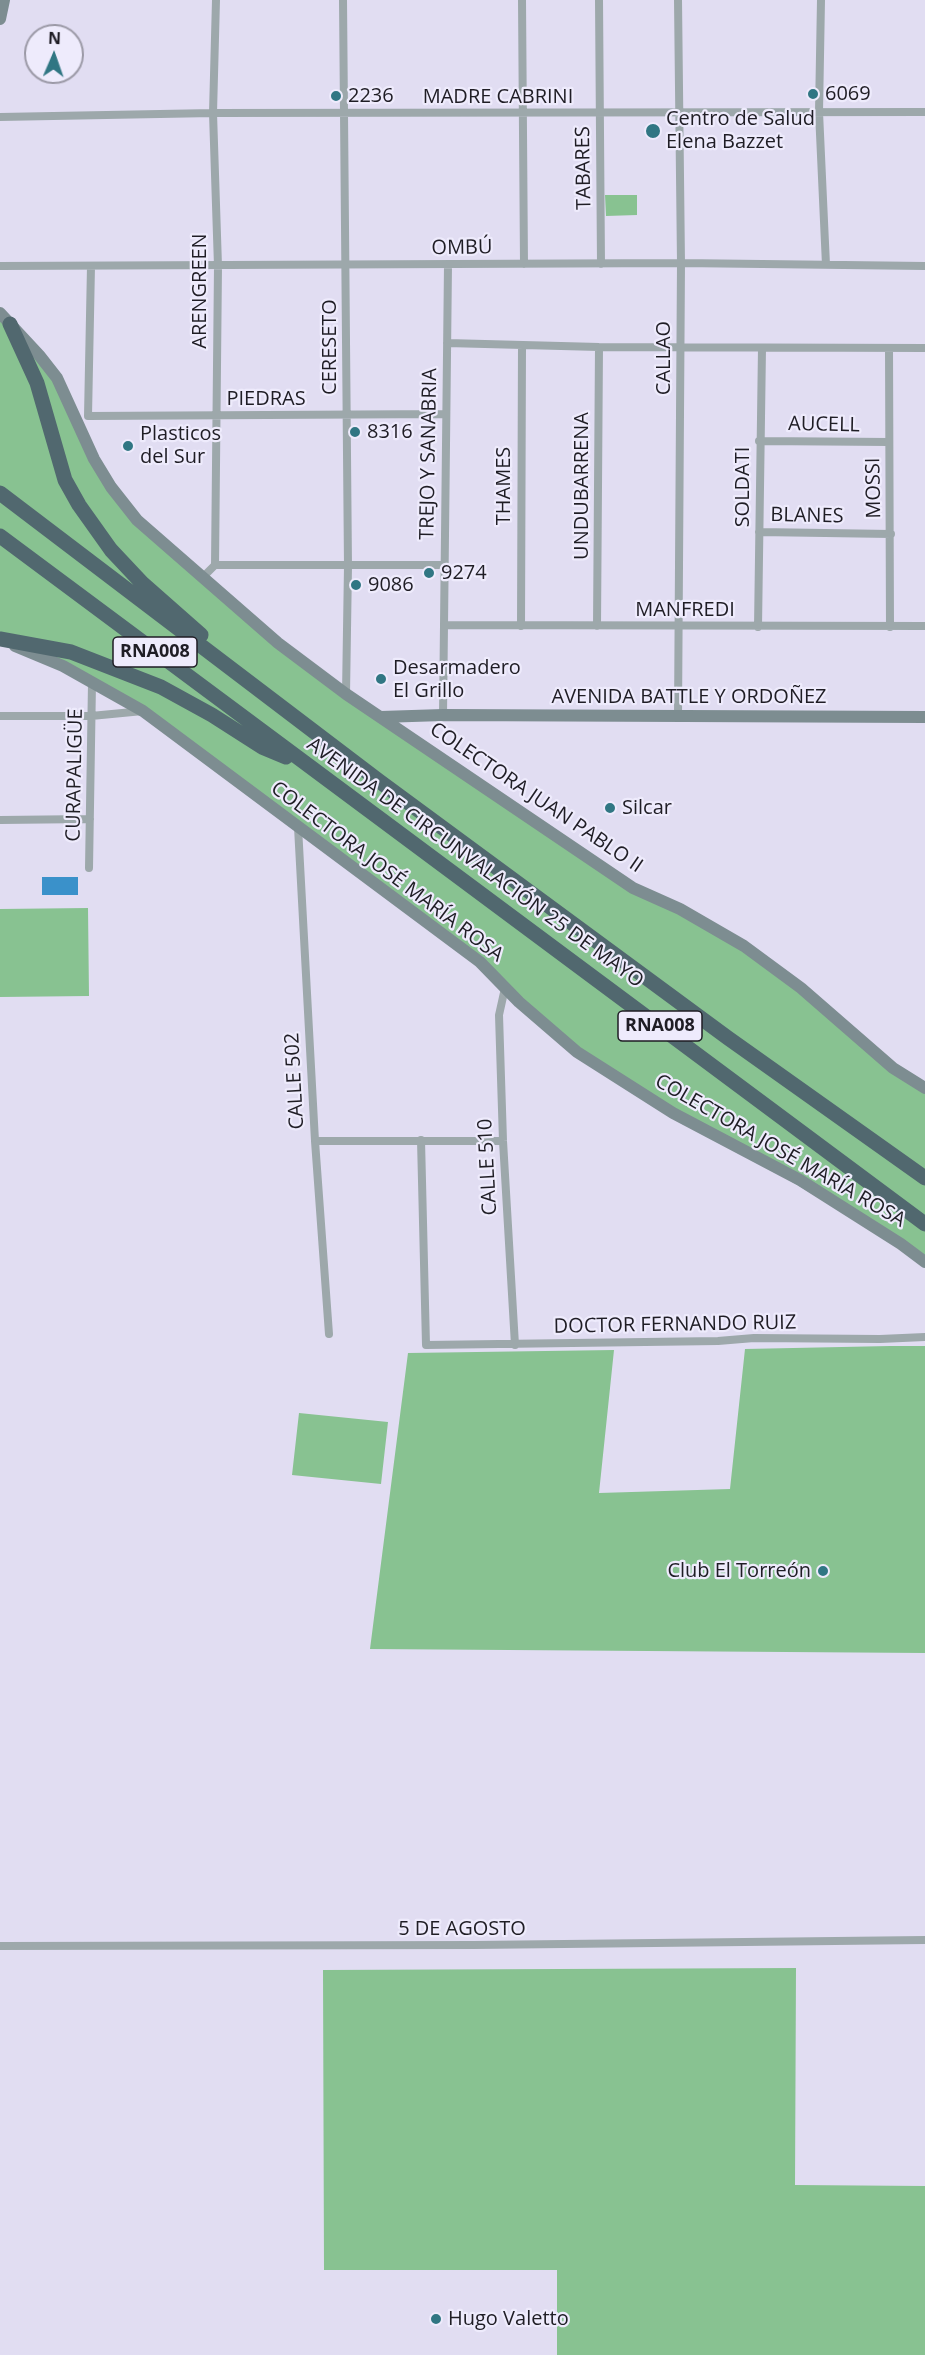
<!DOCTYPE html>
<html>
<head>
<meta charset="utf-8">
<style>
	body { margin:0 }
	#map { position:relative; width:925px; height:2355px; overflow:hidden; background:#e1ddf2; font-family:"Open Sans",sans-serif }
	canvas { display:block }
	.north { position:absolute; left:24px; top:24px; width:60px; height:60px; box-sizing:border-box; background:#eeebfc; border:2px solid #9b99a6; border-radius:50%; rotate:2deg; font-size:16px; font-weight:700; line-height:24px; text-align:center; color:#1f1d25 }
	.north::after { content:''; display:block; margin:auto; width:21px; height:27px; background:#307683; clip-path:polygon(50% 0,100% 100%,50% 72%,0 100%) }
</style>
</head>
<body>
<div id="map">
<canvas width="925" height="2355"></canvas>
<div class="north">N</div>
</div>
<script>
const c = document.querySelector('canvas').getContext('2d');
c.lineJoin = 'round';
function fillPath(path, color) { c.fillStyle = color; c.fill(path, 'evenodd'); }
const toPath = rows => new Path2D(rows.map(r => 'M' + r).join(''));
function stroke(path, color, width, dash) { c.strokeStyle = color; c.lineWidth = width; c.lineCap = dash ? 'butt' : 'round'; c.setLineDash(dash || []); c.stroke(path); }
function write(font, color, halo, rows, align = 'center') {
  c.font = font + ' "Open Sans",sans-serif'; c.lineWidth = 4.5; c.setLineDash([]); c.textBaseline = 'middle'; c.strokeStyle = halo; c.fillStyle = color; for (const [text, x, y, turn = 0] of rows) {
    c.save(); c.translate(x, y); c.rotate((+turn || 0) * Math.PI / 180); c.textAlign = isNaN(turn) ? turn : align; if (halo) c.strokeText(text, 0, 0); c.fillText(text, 0, 0); c.restore();
  }
}
fillPath(toPath([
	[605,195,637,195,637,215,606,216],
	[0,313,39,355,78,424,137,520,278,643,633,888,744,946,925,1088,925,1262,577,1052,480,962,143,711,0,640],
	[88,908,89,996,0,997,0,909],
	[890,1346,925,1346,925,1653,370,1649,408,1353,614,1350,599,1493,730,1489,745,1349],
	[299,1413,388,1422,381,1484,292,1475],
	[796,1968,795,2185,925,2186,925,2355,557,2355,557,2270,324,2270,323,1970]
]), '#88c291');
fillPath(toPath([
	[42,877,78,877,78,895,42,895]
]), '#3a91ca');
stroke(toPath([
	[343,0,348,566,346,694],
	[522,0,524,264],
	[599,0,601,264],
	[678,0,681,263,678,716],
	[821,0,819,112,826,265],
	[0,117,213,113,925,112],
	[0,266,681,263,925,266],
	[447,343,599,347,925,348],
	[889,348,890,627],
	[88,416,445,414],
	[88,416,91,266],
	[759,441,889,442],
	[759,532,891,534],
	[215,565,445,565],
	[203,577,215,565,218,266,213,113,216,0],
	[445,625,925,626],
	[521,626,522,346],
	[597,626,599,347],
	[758,627,762,348],
	[443,715,448,265],
	[0,716,91,716,143,711],
	[0,820,90,819],
	[298,827,315,1141,329,1334],
	[89,868,92,683],
	[505,988,499,1015,503,1141,515,1345],
	[421,1140,426,1345,718,1341,754,1338,880,1339,925,1337],
	[315,1141,503,1141],
	[0,1946,474,1945,925,1940]
]), '#9da8ab', 8);
stroke(toPath([
	[0,19,4,0],
	[0,313,39,355,57,378,94,459,111,487,137,520,278,643,346,694,633,888,680,909,744,946,801,988,893,1068,925,1088],
	[15,646,63,666,143,711,480,962,519,1002,577,1052,673,1113,800,1180,901,1244,925,1262],
	[381,717,443,715,925,717]
]), '#7d8d91', 12);
stroke(toPath([
	[10,324,37,383,65,480,79,505,111,550,142,583,201,635],
	[0,493,379,781,728,1038,925,1178],
	[0,536,925,1224],
	[0,639,71,652,161,687,212,715,262,747,286,757]
]), '#51686f', 15);
for (const [x, y, r, color] of [
	[813,94,6,"#307683"],
	[336,96,6,"#307683"],
	[653,131,8,"#307683"],
	[355,432,6,"#307683"],
	[128,446,6,"#307683"],
	[429,573,6,"#307683"],
	[356,585,6,"#307683"],
	[381,679,6,"#307683"],
	[610,808,6,"#307683"],
	[823,1571,6,"#307683"],
	[436,2319,6,"#307683"]
]) { const dot = new Path2D(); dot.arc(x, y, r, 0, 2 * Math.PI); c.fillStyle = color; c.fill(dot); stroke(dot, '#eeebfc', 2); }
for (const [x, y, w] of [
	[155,652,84],
	[660,1026,84]
]) { const box = new Path2D(); box.roundRect(x - w / 2, y - 15, w, 30, 4.5); c.fillStyle = '#eeebfc'; c.fill(box); stroke(box, '#1f1d25', 1.5); }
write('bold 18px', '#1f1d25', null, [
	["RNA008",155,652],
	["RNA008",660,1026]
]);
write('20px', '#1f1d25', '#eeebfc', [
	["6069",825,94],
	["2236",348,96],
	["Centro de Salud",666,119],
	["Elena Bazzet",666,142],
	["8316",367,432],
	["Plasticos",140,434],
	["del Sur",140,457],
	["9274",441,573],
	["9086",368,585],
	["Desarmadero",393,668],
	["El Grillo",393,691],
	["Silcar",622,808],
	["Club El Torreón",811,1571,"right"],
	["Hugo Valetto",448,2319]
], 'left');
write('20px', '#1f1d25', '#eeebfc', [
	["MADRE CABRINI",498,97],
	["TABARES",584,168,-91],
	["OMBÚ",462,248,-1],
	["ARENGREEN",200,291,-90],
	["CERESETO",330,347,-90],
	["CALLAO",664,358,-90],
	["PIEDRAS",266,399],
	["AUCELL",824,425,1],
	["TREJO Y SANABRIA",429,454,-89],
	["THAMES",504,486,-90],
	["UNDUBARRENA",582,486,-90],
	["SOLDATI",743,487,-90],
	["MOSSI",874,488,-91],
	["BLANES",807,516,1],
	["MANFREDI",685,610],
	["AVENIDA BATTLE Y ORDOÑEZ",689,697],
	["CURAPALIGÜE",75,775,-89],
	["COLECTORA JUAN PABLO II",536,798,34],
	["AVENIDA DE CIRCUNVALACIÓN 25 DE MAYO",475,863,36],
	["COLECTORA JOSÉ MARÍA ROSA",387,872,37],
	["CALLE 502",295,1081,-93],
	["COLECTORA JOSÉ MARÍA ROSA",780,1151,30],
	["CALLE 510",488,1167,-93],
	["DOCTOR FERNANDO RUIZ",675,1325,-1],
	["5 DE AGOSTO",462,1929]
]);
</script>
</body>
</html>
